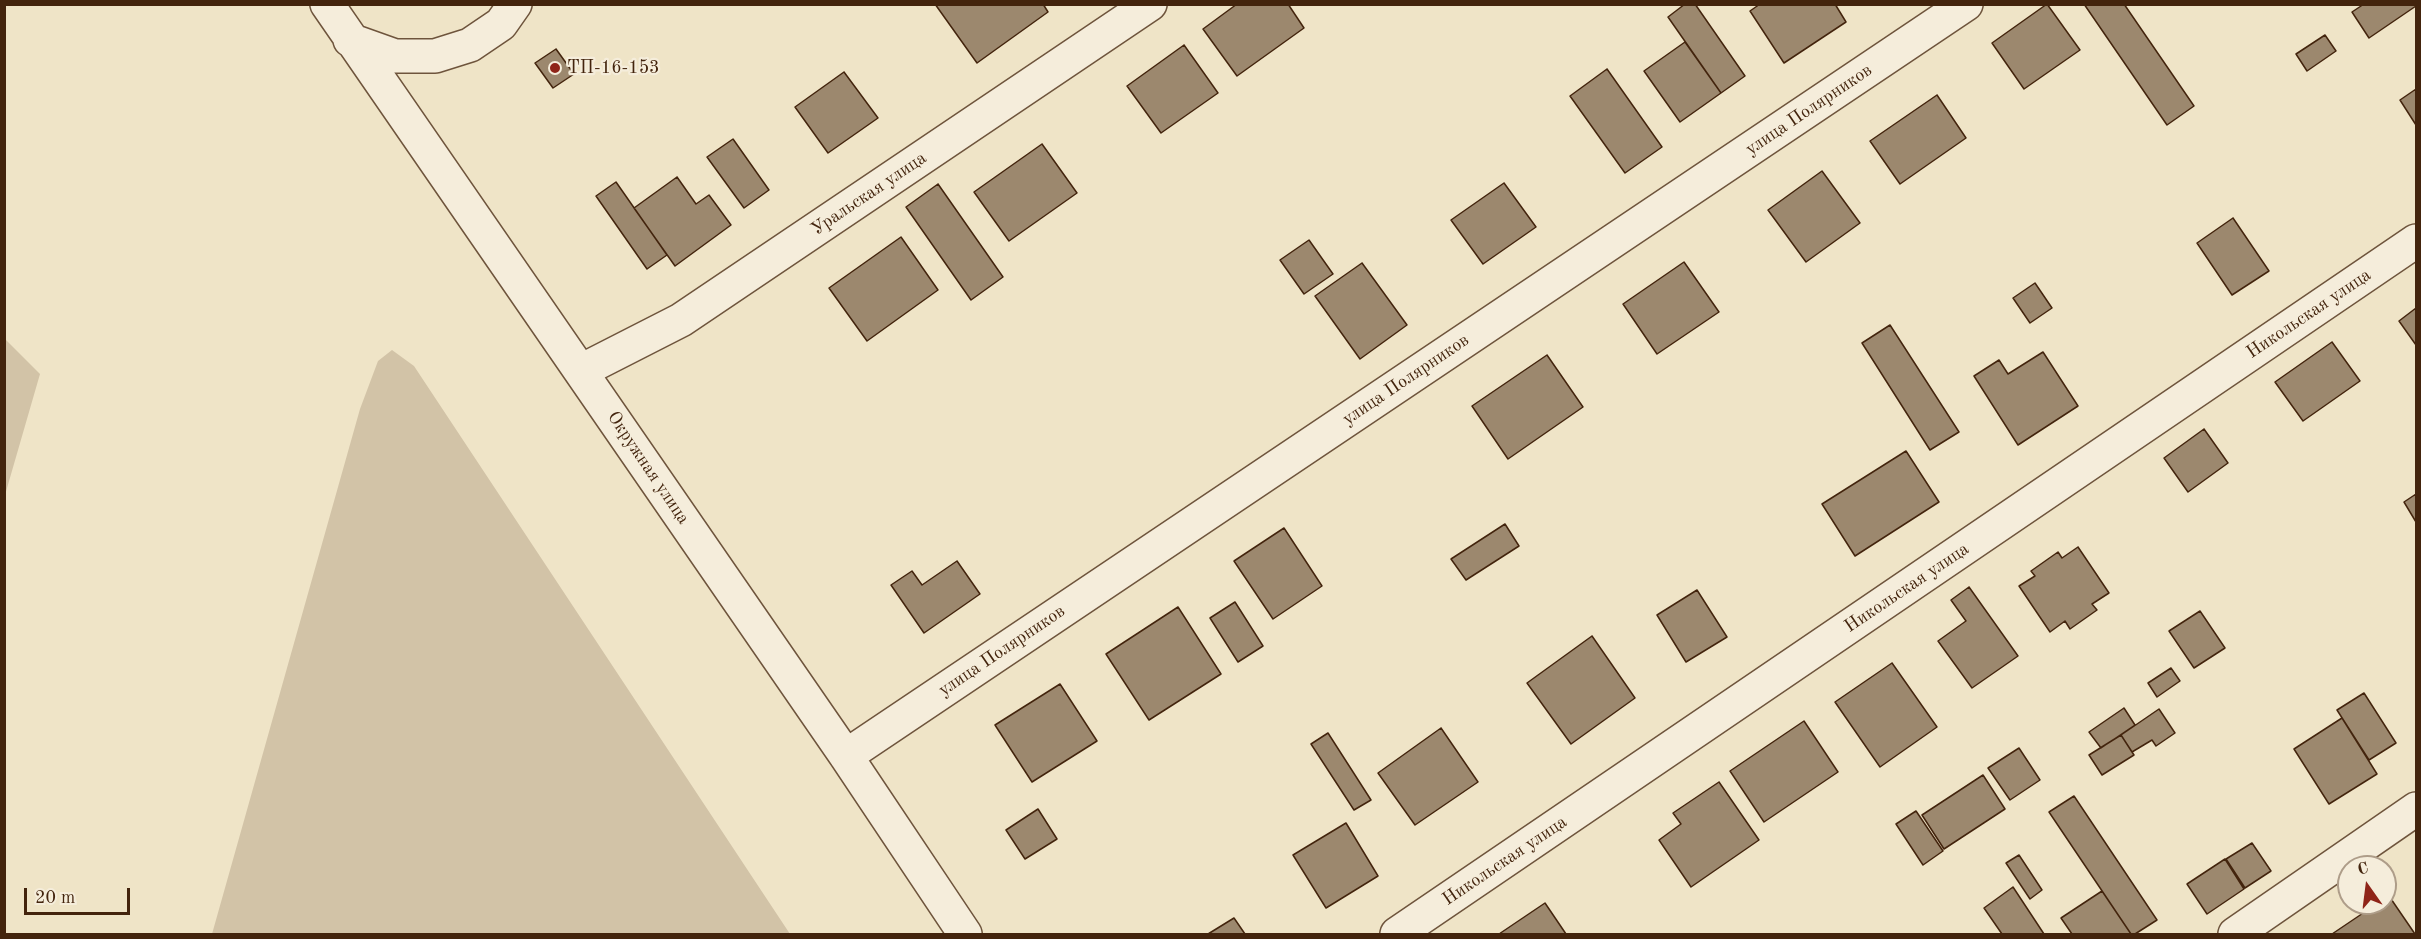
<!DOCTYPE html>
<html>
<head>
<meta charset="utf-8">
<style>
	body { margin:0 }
	#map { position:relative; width:2421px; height:939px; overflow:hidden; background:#efe4c7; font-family:"Old Standard TT",serif }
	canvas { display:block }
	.frame { position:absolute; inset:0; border:6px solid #43240d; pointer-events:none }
	.north { position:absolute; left:2337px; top:855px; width:60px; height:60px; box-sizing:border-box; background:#f5eddb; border:2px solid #ae9d89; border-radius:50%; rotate:346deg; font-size:16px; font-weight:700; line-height:24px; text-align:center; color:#43240d }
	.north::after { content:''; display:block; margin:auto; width:21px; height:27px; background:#8f2418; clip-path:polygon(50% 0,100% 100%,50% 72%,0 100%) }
	.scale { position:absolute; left:24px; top:888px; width:106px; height:27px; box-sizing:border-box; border:3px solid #43240d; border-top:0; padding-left:8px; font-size:18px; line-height:21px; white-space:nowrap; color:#43240d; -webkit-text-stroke:4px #f5eddb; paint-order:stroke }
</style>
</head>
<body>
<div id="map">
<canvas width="2421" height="939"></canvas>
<div class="frame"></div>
<div class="north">С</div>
<div class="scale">20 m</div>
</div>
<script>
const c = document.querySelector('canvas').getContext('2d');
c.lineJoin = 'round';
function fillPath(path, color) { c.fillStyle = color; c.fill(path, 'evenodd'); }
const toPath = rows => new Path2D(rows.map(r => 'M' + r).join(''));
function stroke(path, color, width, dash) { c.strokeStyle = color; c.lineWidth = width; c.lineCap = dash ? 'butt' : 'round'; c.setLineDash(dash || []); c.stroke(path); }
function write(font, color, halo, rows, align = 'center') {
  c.font = font + ' "Old Standard TT",serif'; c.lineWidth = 4.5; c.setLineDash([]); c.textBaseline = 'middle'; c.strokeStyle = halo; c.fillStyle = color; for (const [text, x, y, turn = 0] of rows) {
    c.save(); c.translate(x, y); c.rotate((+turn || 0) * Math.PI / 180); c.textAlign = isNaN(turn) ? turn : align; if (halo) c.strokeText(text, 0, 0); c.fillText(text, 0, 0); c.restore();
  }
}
fillPath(toPath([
	[5,339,40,374,5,495],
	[392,350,414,366,790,934,212,934,360,409,378,361]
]), '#d2c3a7');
const building = toPath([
	[935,4,1043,4,1048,12,977,63,935,4],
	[1237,4,1288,4,1304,28,1237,76,1203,29,1237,4],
	[1685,4,1695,4,1745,76,1721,93,1668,17,1685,4],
	[1760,4,1835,4,1846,22,1784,63,1750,11,1760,4],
	[2047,4,2080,50,2024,89,1992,43,2047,4],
	[2084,4,2124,4,2194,106,2167,125,2084,4],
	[2364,4,2415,4,2416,6,2369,38,2352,12,2364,4],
	[2325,35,2336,51,2307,71,2296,54,2325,35],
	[1685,42,1721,93,1680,122,1644,71,1685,42],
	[1184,45,1218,93,1161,133,1127,86,1184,45],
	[556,49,574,74,553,88,535,63,556,49],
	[1607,69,1662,147,1625,173,1570,96,1607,69],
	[844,72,878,118,828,153,795,107,844,72],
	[2416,89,2416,125,2400,100,2416,89],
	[1937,95,1966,138,1900,184,1870,141,1937,95],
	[733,139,769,190,744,208,707,157,733,139],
	[1042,144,1077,193,1009,241,974,192,1042,144],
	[1822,171,1860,223,1806,262,1768,210,1822,171],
	[677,177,696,204,709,195,731,225,675,266,634,208,677,177],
	[616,182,667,255,647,269,596,196,616,182],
	[1504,183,1536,227,1483,264,1451,220,1504,183],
	[938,184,1003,277,971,300,906,207,938,184],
	[2233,218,2269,271,2232,295,2197,243,2233,218],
	[901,237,938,290,867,341,829,288,901,237],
	[1309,240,1333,274,1304,294,1280,260,1309,240],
	[1684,262,1719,312,1657,354,1623,304,1684,262],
	[1362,263,1407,325,1360,359,1315,296,1362,263],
	[2035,283,2052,308,2030,323,2013,298,2035,283],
	[2416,308,2416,345,2399,321,2416,308],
	[1890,325,1959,432,1930,450,1862,343,1890,325],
	[2332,342,2360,381,2303,421,2275,382,2332,342],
	[2043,352,2078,406,2018,445,1974,376,1999,360,2008,374,2043,352],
	[1547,355,1583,407,1508,459,1472,406,1547,355],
	[2204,429,2228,463,2188,492,2164,458,2204,429],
	[1906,451,1939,502,1855,556,1822,504,1906,451],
	[2416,494,2416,522,2404,502,2416,494],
	[1505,524,1519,546,1466,580,1451,559,1505,524],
	[1284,528,1322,586,1273,619,1234,561,1284,528],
	[2078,547,2109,593,2092,604,2097,610,2070,629,2065,621,2050,632,2019,586,2035,576,2031,571,2058,552,2062,558,2078,547],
	[957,561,980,594,924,633,891,585,912,571,922,585,957,561],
	[1969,587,2018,656,1972,688,1938,641,1966,621,1951,600,1969,587],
	[1697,590,1727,637,1686,662,1657,615,1697,590],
	[1235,602,1263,646,1238,662,1210,618,1235,602],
	[1178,607,1221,674,1149,720,1106,654,1178,607],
	[2200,611,2225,648,2194,668,2169,631,2200,611],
	[1592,636,1635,698,1571,744,1527,683,1592,636],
	[1892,663,1937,727,1880,767,1835,702,1892,663],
	[2171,668,2180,681,2157,697,2148,683,2171,668],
	[1060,684,1097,741,1032,782,995,725,1060,684],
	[2364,693,2396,743,2369,760,2337,710,2364,693],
	[2124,708,2135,725,2101,748,2089,732,2124,708],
	[2159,709,2175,733,2156,746,2152,740,2132,752,2121,735,2159,709],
	[2342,718,2377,774,2329,804,2294,749,2342,718],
	[1804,721,1838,772,1764,822,1730,771,1804,721],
	[1441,728,1478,782,1415,825,1378,773,1441,728],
	[1328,733,1371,800,1354,810,1311,744,1328,733],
	[2121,735,2134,755,2102,775,2089,755,2121,735],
	[2019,748,2040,780,2010,800,1988,768,2019,748],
	[1983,775,2005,809,1944,849,1922,815,1983,775],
	[1719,782,1759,840,1691,887,1659,840,1681,824,1673,813,1719,782],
	[2074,796,2157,920,2135,934,2131,934,2049,812,2074,796],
	[1038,809,1057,839,1025,859,1006,830,1038,809],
	[1916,811,1943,851,1923,865,1896,824,1916,811],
	[1346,823,1378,876,1326,908,1293,855,1346,823],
	[2252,843,2271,871,2245,888,2226,859,2252,843],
	[2019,855,2042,890,2030,899,2006,863,2019,855],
	[2225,859,2244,889,2207,914,2187,884,2225,859],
	[2013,887,2044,934,2002,934,1984,908,2013,887],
	[2102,891,2131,934,2072,934,2061,918,2102,891],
	[2389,896,2415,934,2332,934,2378,903,2385,903,2385,898,2389,896],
	[1545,903,1566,934,1499,934,1545,903],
	[1234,918,1245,934,1208,934,1234,918]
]);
fillPath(building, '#9c886e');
stroke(building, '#43240d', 1.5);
const minor = toPath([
	[327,4,846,756,965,934],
	[350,40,395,56,435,56,470,45,501,24,515,4],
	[581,371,681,320,1150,4],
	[846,756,1966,4],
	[1397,934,2416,241],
	[2235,934,2416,809]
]);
stroke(minor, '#6e543c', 36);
stroke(minor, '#f5eddb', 33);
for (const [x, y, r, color] of [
	[555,68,6,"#8f2418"]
]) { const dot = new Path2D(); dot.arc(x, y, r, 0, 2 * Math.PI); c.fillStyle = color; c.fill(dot); stroke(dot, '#f5eddb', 2); }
write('18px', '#43240d', '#f5eddb', [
	["ТП-16-153",567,68]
], 'left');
write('18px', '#43240d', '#f5eddb', [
	["улица Полярников",1809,110,-34],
	["Уральская улица",869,194,-34],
	["Никольская улица",2309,314,-34],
	["улица Полярников",1406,380,-34],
	["Окружная улица",648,468,56],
	["Никольская улица",1907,588,-34],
	["улица Полярников",1002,651,-34],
	["Никольская улица",1505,861,-34]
]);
</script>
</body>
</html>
